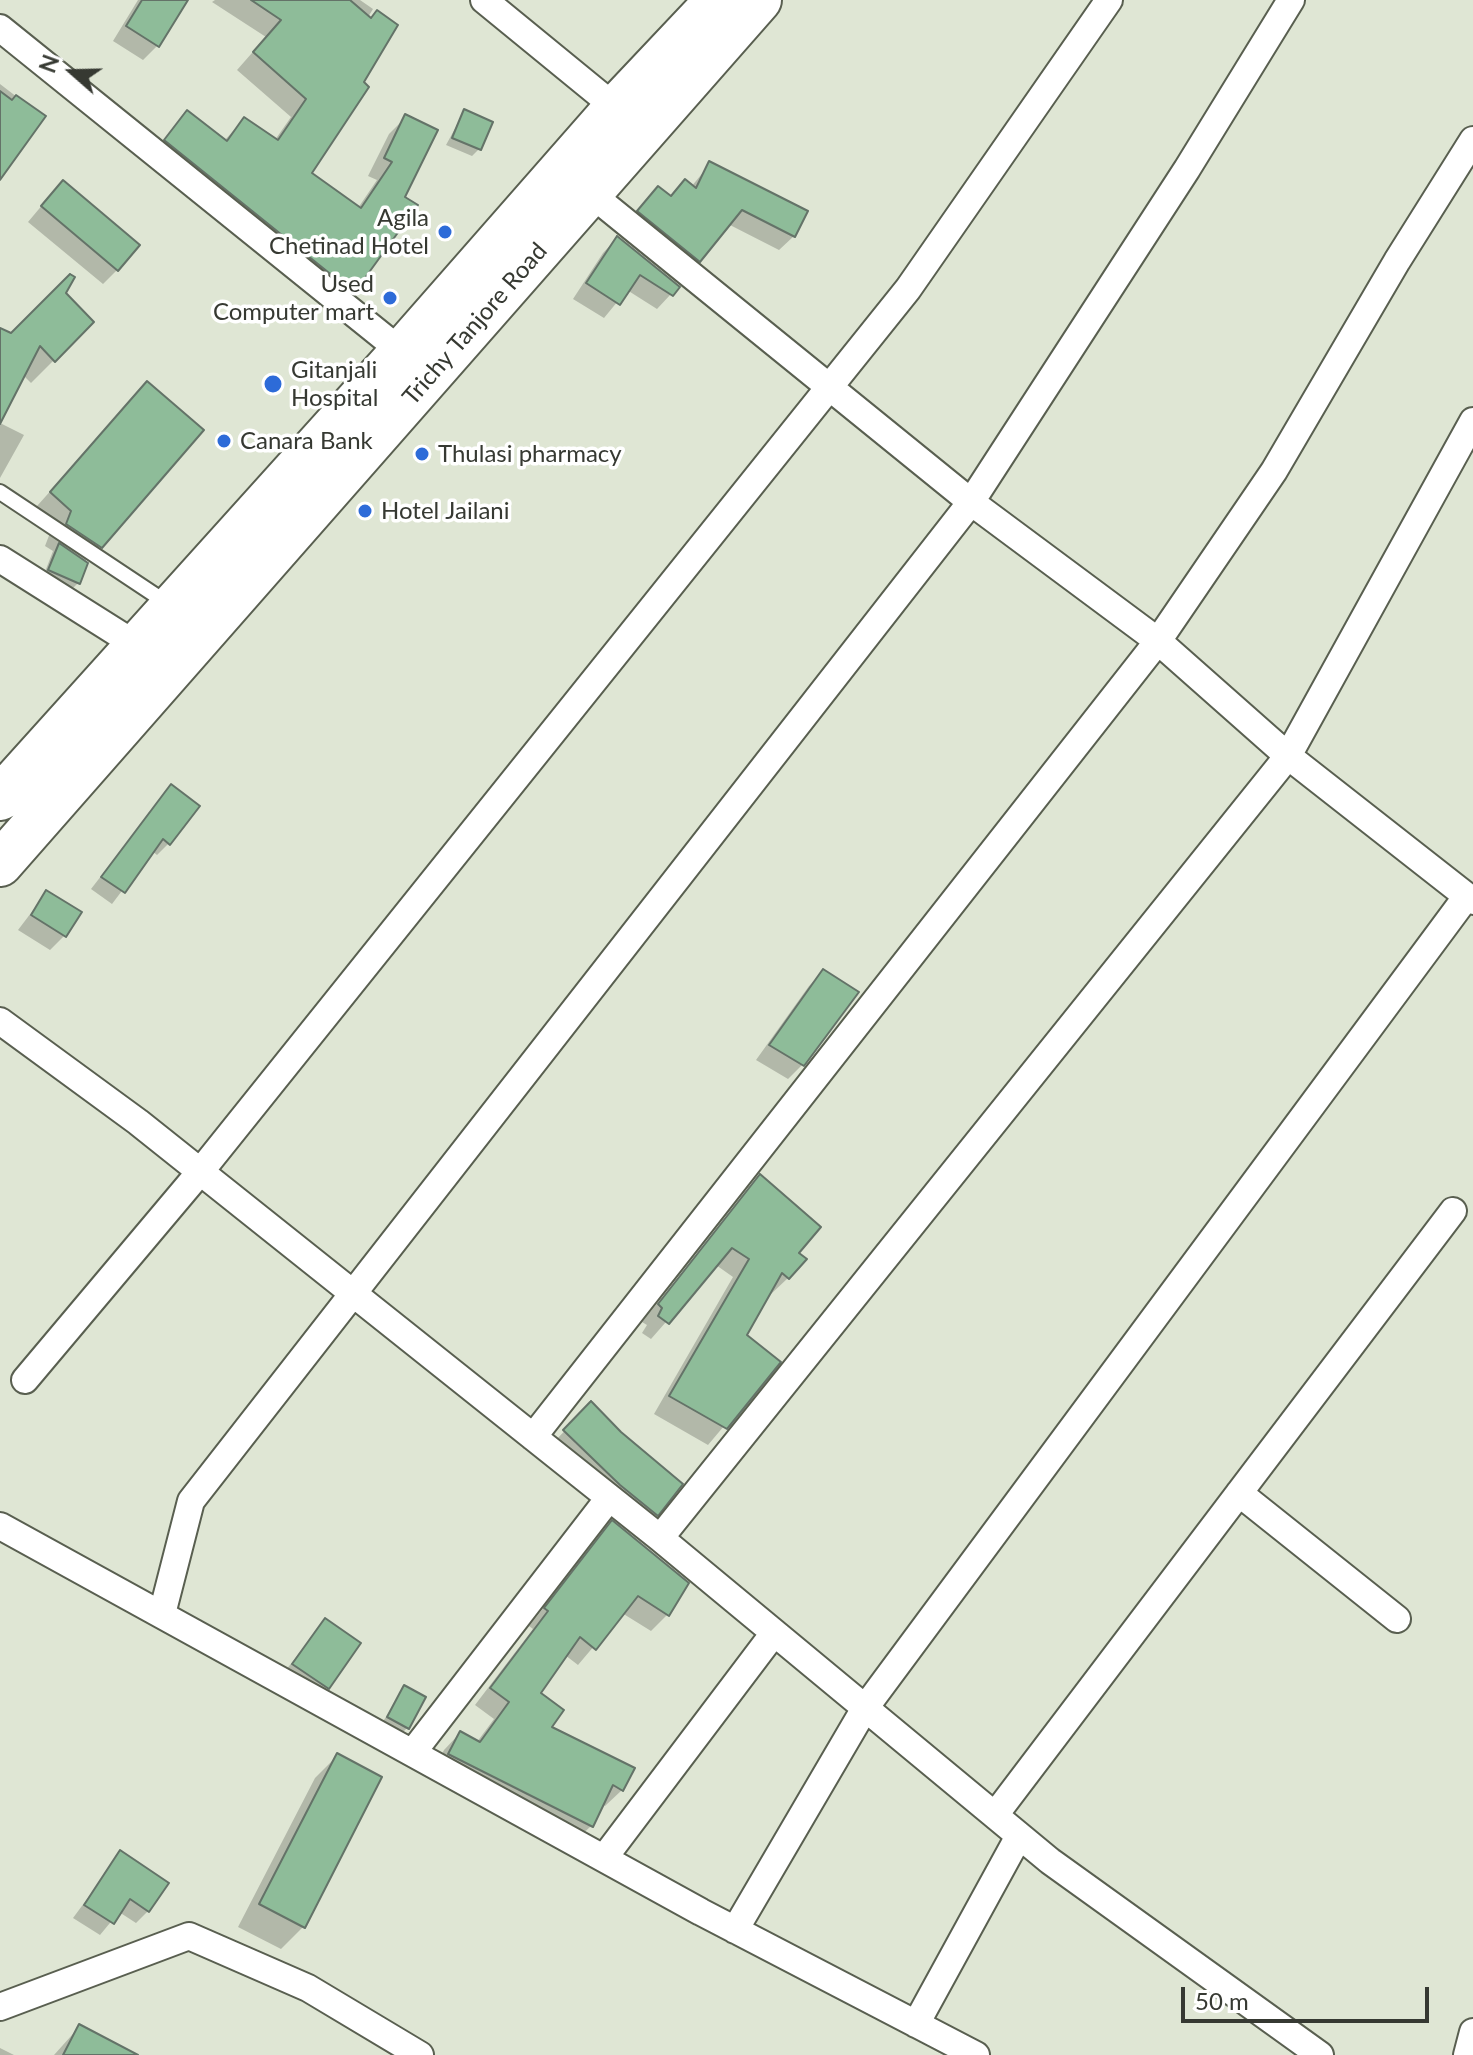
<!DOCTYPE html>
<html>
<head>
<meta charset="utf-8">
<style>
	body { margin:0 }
	#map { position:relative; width:1473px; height:2055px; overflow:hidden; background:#dfe6d4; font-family:Lato,sans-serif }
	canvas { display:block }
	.north { position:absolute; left:32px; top:32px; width:80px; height:80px; -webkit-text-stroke:6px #fff; paint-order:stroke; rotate:290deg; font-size:22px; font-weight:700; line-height:32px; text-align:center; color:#363932 }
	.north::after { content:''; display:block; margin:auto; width:28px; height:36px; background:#363932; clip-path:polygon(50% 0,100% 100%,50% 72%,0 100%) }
	.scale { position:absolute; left:1181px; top:1987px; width:248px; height:36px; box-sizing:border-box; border:4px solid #363932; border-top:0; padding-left:10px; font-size:24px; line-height:28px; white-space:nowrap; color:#363932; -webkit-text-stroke:6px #fff; paint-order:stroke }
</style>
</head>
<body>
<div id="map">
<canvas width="1473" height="2055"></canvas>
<div class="north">N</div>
<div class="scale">50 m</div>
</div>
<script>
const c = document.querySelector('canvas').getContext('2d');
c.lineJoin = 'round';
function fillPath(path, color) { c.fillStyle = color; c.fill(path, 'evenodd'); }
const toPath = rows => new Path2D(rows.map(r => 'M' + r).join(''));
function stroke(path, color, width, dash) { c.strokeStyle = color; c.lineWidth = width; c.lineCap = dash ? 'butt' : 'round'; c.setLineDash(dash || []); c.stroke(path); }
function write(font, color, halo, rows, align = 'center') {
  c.font = font + ' Lato,sans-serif'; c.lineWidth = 7; c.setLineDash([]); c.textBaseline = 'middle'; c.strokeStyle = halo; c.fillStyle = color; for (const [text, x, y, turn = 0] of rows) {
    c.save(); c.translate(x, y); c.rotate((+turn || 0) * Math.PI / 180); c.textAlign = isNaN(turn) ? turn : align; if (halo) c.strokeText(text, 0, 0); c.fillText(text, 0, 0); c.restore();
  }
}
fillPath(toPath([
	[138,0,175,0,158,45,143,60,113,41],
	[215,0,360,0,373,9,362,27,310,173,358,208,377,180,368,176,389,134,406,117,435,131,352,291,336,308,149,158,187,113,224,141,244,119,275,140,291,117,237,70,266,37,212,2],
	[0,84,43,117,0,174],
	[464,112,479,149,472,156,446,145],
	[710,164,794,236,779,250,728,224,684,275,624,226,658,189,670,198,691,187],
	[49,197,117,270,103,284,28,222],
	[617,238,671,294,657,309,627,290,604,318,573,299,603,253],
	[64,294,92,322,31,383,23,375,0,420,0,330,11,336],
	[147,383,100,546,84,562,78,583,72,589,43,577,53,551,45,546,50,533,29,515],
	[0,423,24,435,0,478],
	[171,786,169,843,157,855,152,851,112,904,91,889],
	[47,892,64,936,50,950,18,930],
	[824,971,802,1065,788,1079,756,1060,809,986],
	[760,1177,796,1253,788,1278,771,1294,769,1292,745,1336,778,1362,708,1445,654,1414,733,1277,716,1265,651,1339,642,1333,647,1325,642,1322],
	[591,1404,656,1514,642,1529,550,1446],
	[612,1523,667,1615,651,1631,622,1613,578,1665,565,1655,538,1693,549,1727,622,1790,605,1806,602,1804,591,1826,574,1842,433,1771,444,1750,460,1733,477,1742,494,1719,475,1705,533,1629,529,1626],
	[325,1620,327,1688,313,1702,279,1679],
	[404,1687,407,1728,400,1735,381,1725],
	[337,1756,303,1927,281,1949,238,1927,315,1778],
	[121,1853,148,1911,136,1923,119,1912,100,1935,73,1918],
	[80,2026,133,2055,54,2055],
	[0,2048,14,2055,0,2055]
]), '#0003');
const building = toPath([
	[142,0,188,0,159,47,126,26,142,0],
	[251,0,350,0,371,18,377,10,398,25,364,82,369,87,312,173,361,208,392,162,384,158,405,114,438,130,405,197,418,205,354,293,164,140,187,110,227,141,244,117,278,140,306,99,253,52,281,20,251,0],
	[0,91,12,100,16,95,46,116,0,180,0,91],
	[464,109,493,122,481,150,452,138,464,109],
	[709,161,808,211,795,237,742,210,700,262,637,211,658,186,671,196,685,179,696,188,709,161],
	[63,180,140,245,118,271,41,206,63,180],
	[617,236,680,287,673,296,640,275,620,305,586,283,617,236],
	[70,274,75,277,66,293,94,322,55,362,40,346,0,424,0,328,11,333,70,274],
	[147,381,204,430,102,548,66,524,71,511,50,492,147,381],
	[59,543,88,563,80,584,48,570,59,543],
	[171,784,200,806,170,845,163,839,125,893,101,877,171,784],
	[46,890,82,912,66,937,31,915,46,890],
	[823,969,859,992,804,1066,769,1045,823,969],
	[760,1174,821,1227,799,1253,807,1259,789,1279,782,1273,747,1335,781,1362,727,1429,669,1396,749,1259,732,1248,669,1324,658,1316,662,1308,658,1304,760,1174],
	[591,1401,621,1432,683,1484,658,1516,620,1485,563,1430,591,1401],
	[612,1520,689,1583,669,1616,638,1596,596,1650,580,1637,541,1693,564,1710,552,1727,635,1768,623,1791,613,1785,593,1827,448,1754,460,1731,480,1742,509,1702,490,1688,548,1611,544,1608,612,1520],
	[325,1618,361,1643,329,1689,292,1664,325,1618],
	[404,1685,426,1697,409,1729,387,1717,404,1685],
	[337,1753,382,1777,305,1928,259,1904,337,1753],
	[120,1850,169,1883,149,1912,130,1899,114,1924,84,1905,120,1850],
	[79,2024,138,2055,63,2055,79,2024]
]);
fillPath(building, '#8ebc99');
stroke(building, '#647368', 2);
const lane = toPath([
	[0,492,170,605]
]);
const street = toPath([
	[484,0,616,108],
	[0,28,402,352],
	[590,193,971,502,1158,641,1288,756,1473,901],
	[0,559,138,646],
	[0,1021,138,1122,660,1538,1050,1861,1320,2055],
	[25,1380,200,1172,908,289,1109,0],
	[533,1437,1158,641,1274,471,1397,261,1473,140],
	[1239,1493,1397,1619],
	[0,1526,701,1912,976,2055],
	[660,1538,1288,756,1473,421],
	[162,1614,191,1501,971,502,1187,169,1291,0],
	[413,1752,609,1498],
	[995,1815,1453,1211],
	[604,1858,774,1633],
	[735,1930,865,1708,1467,896],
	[0,2007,189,1936,308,1988,420,2055],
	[916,2024,1019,1836],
	[1467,2055,1473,2032]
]);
const highway = toPath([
	[0,798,402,352,616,108,718,0],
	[0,864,759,0]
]);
stroke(lane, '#595f50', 18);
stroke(street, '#595f50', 30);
stroke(highway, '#595f50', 48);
stroke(lane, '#fff', 14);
stroke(street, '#fff', 26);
stroke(highway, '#fff', 44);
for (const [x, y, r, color] of [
	[445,232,8,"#2d6bd8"],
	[390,298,8,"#2d6bd8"],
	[273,384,10,"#2d6bd8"],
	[224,441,8,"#2d6bd8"],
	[422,454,8,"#2d6bd8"],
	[365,511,8,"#2d6bd8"]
]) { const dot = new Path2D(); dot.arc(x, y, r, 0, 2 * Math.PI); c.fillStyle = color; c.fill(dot); stroke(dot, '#fff', 3); }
write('24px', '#363932', '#fff', [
	["Agila",429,218,"right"],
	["Chetinad Hotel",429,246,"right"],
	["Used",374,284,"right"],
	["Computer mart",374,312,"right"],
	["Gitanjali",291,370],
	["Hospital",291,398],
	["Canara Bank",240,441],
	["Thulasi pharmacy",438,454],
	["Hotel Jailani",381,511]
], 'left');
write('24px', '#363932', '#fff', [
	["Trichy Tanjore Road",475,324,-49]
]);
</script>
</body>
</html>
